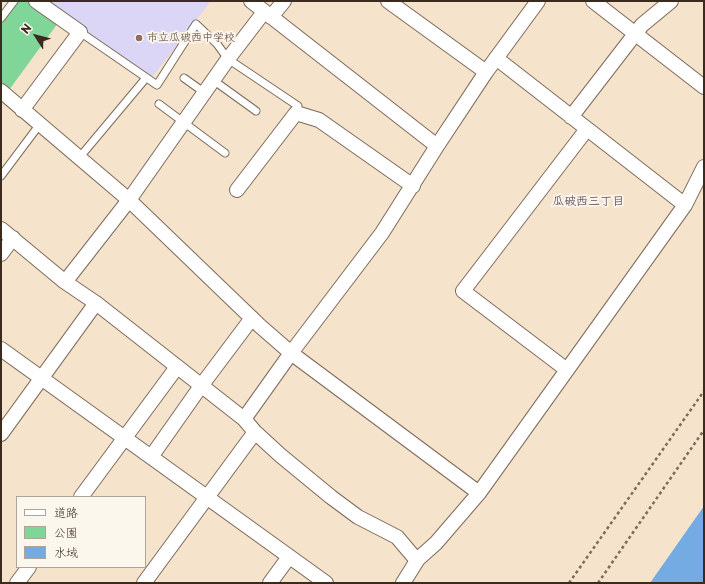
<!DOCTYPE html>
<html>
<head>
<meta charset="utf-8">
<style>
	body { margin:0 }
	#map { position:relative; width:705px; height:584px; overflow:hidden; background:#f5e4cb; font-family:"Playpen Sans","Klee One",sans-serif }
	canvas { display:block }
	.frame { position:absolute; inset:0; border:2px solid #3b2a1e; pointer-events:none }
	.legend { position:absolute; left:16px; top:496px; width:130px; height:72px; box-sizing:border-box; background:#fbf7ec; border:1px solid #aea59a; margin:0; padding:5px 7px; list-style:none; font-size:12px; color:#3b2a1e }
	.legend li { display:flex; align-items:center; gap:8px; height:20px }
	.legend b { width:20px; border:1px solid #aea59a }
	.north { position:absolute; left:16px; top:16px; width:40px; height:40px; -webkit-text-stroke:3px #fbf7ec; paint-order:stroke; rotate:306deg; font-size:11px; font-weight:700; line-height:16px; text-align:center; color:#3b2a1e }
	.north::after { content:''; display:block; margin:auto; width:14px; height:18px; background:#3b2a1e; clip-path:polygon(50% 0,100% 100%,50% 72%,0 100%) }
</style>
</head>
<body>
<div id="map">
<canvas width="705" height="584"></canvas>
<div class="frame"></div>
<ul class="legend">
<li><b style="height:5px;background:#fff"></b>道路</li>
<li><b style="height:11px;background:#80d699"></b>公園</li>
<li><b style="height:11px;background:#75abe3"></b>水域</li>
</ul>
<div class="north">N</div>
</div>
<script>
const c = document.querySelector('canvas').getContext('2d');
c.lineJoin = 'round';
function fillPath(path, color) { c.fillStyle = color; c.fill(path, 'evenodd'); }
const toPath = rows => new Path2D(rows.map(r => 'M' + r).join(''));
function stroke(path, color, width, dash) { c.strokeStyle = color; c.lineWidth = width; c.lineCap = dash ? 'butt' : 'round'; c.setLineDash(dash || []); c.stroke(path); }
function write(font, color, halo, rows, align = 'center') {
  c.font = font + ' "Playpen Sans","Klee One",sans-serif'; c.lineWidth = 3.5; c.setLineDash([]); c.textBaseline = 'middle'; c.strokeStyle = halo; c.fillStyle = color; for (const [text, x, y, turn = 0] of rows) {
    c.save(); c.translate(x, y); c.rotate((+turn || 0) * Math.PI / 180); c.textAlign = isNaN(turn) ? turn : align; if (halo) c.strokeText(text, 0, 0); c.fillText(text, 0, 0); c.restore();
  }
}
fillPath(toPath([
	[43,1,211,1,154,75,150,76]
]), '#dcd6f6');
fillPath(toPath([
	[13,1,29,1,58,23,9,90,1,84,1,19]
]), '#80d699');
fillPath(toPath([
	[704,506,704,583,650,583]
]), '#75abe3');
const lane = toPath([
	[1,18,14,1],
	[80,32,157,85,196,24,217,44,228,59,298,106,296,113],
	[184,78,205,93],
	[213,80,256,111],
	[159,104,225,153],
	[79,158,146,78],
	[1,176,40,124]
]);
const street = toPath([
	[251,1,437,146],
	[388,1,486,72],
	[593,1,704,87],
	[271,17,284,1],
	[496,58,685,205],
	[1,91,129,200,260,326,291,353,479,493],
	[22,110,80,32,36,1],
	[571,117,642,25,671,1],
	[237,190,296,113,319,120,413,186],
	[1,229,65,282,96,303,244,419],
	[1,254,13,238],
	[65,282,129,200,228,59,264,12],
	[1,349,326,583],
	[567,370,463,291,587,129],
	[255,432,280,455,331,497,358,517,397,537,414,557,418,559],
	[1,434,96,303],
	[151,457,201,386,252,318],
	[81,497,177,367],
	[17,583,29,567],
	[144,583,255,432,244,419,291,353,382,233,437,146,486,72,538,1],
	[270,583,289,557],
	[403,583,418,559,436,543,479,493,685,205,704,167]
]);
stroke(lane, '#7c6b5b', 9);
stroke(street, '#7c6b5b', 16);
stroke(toPath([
	[569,583,704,391],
	[598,583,704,430]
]), '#7c6b5b', 2.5, [3, 3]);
stroke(lane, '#fff', 7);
stroke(street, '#fff', 14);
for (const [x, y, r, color] of [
	[139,38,4,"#8d6e63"]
]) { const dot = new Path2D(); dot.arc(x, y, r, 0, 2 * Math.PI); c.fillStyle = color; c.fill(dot); stroke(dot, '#fbf7ec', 1.5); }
write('bold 11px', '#785e54', '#fbf7ec', [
	["市立瓜破西中学校",147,38]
], 'left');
write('bold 12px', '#6a5465', '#fbf7ec', [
	["瓜破西三丁目",588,202]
]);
</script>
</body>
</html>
